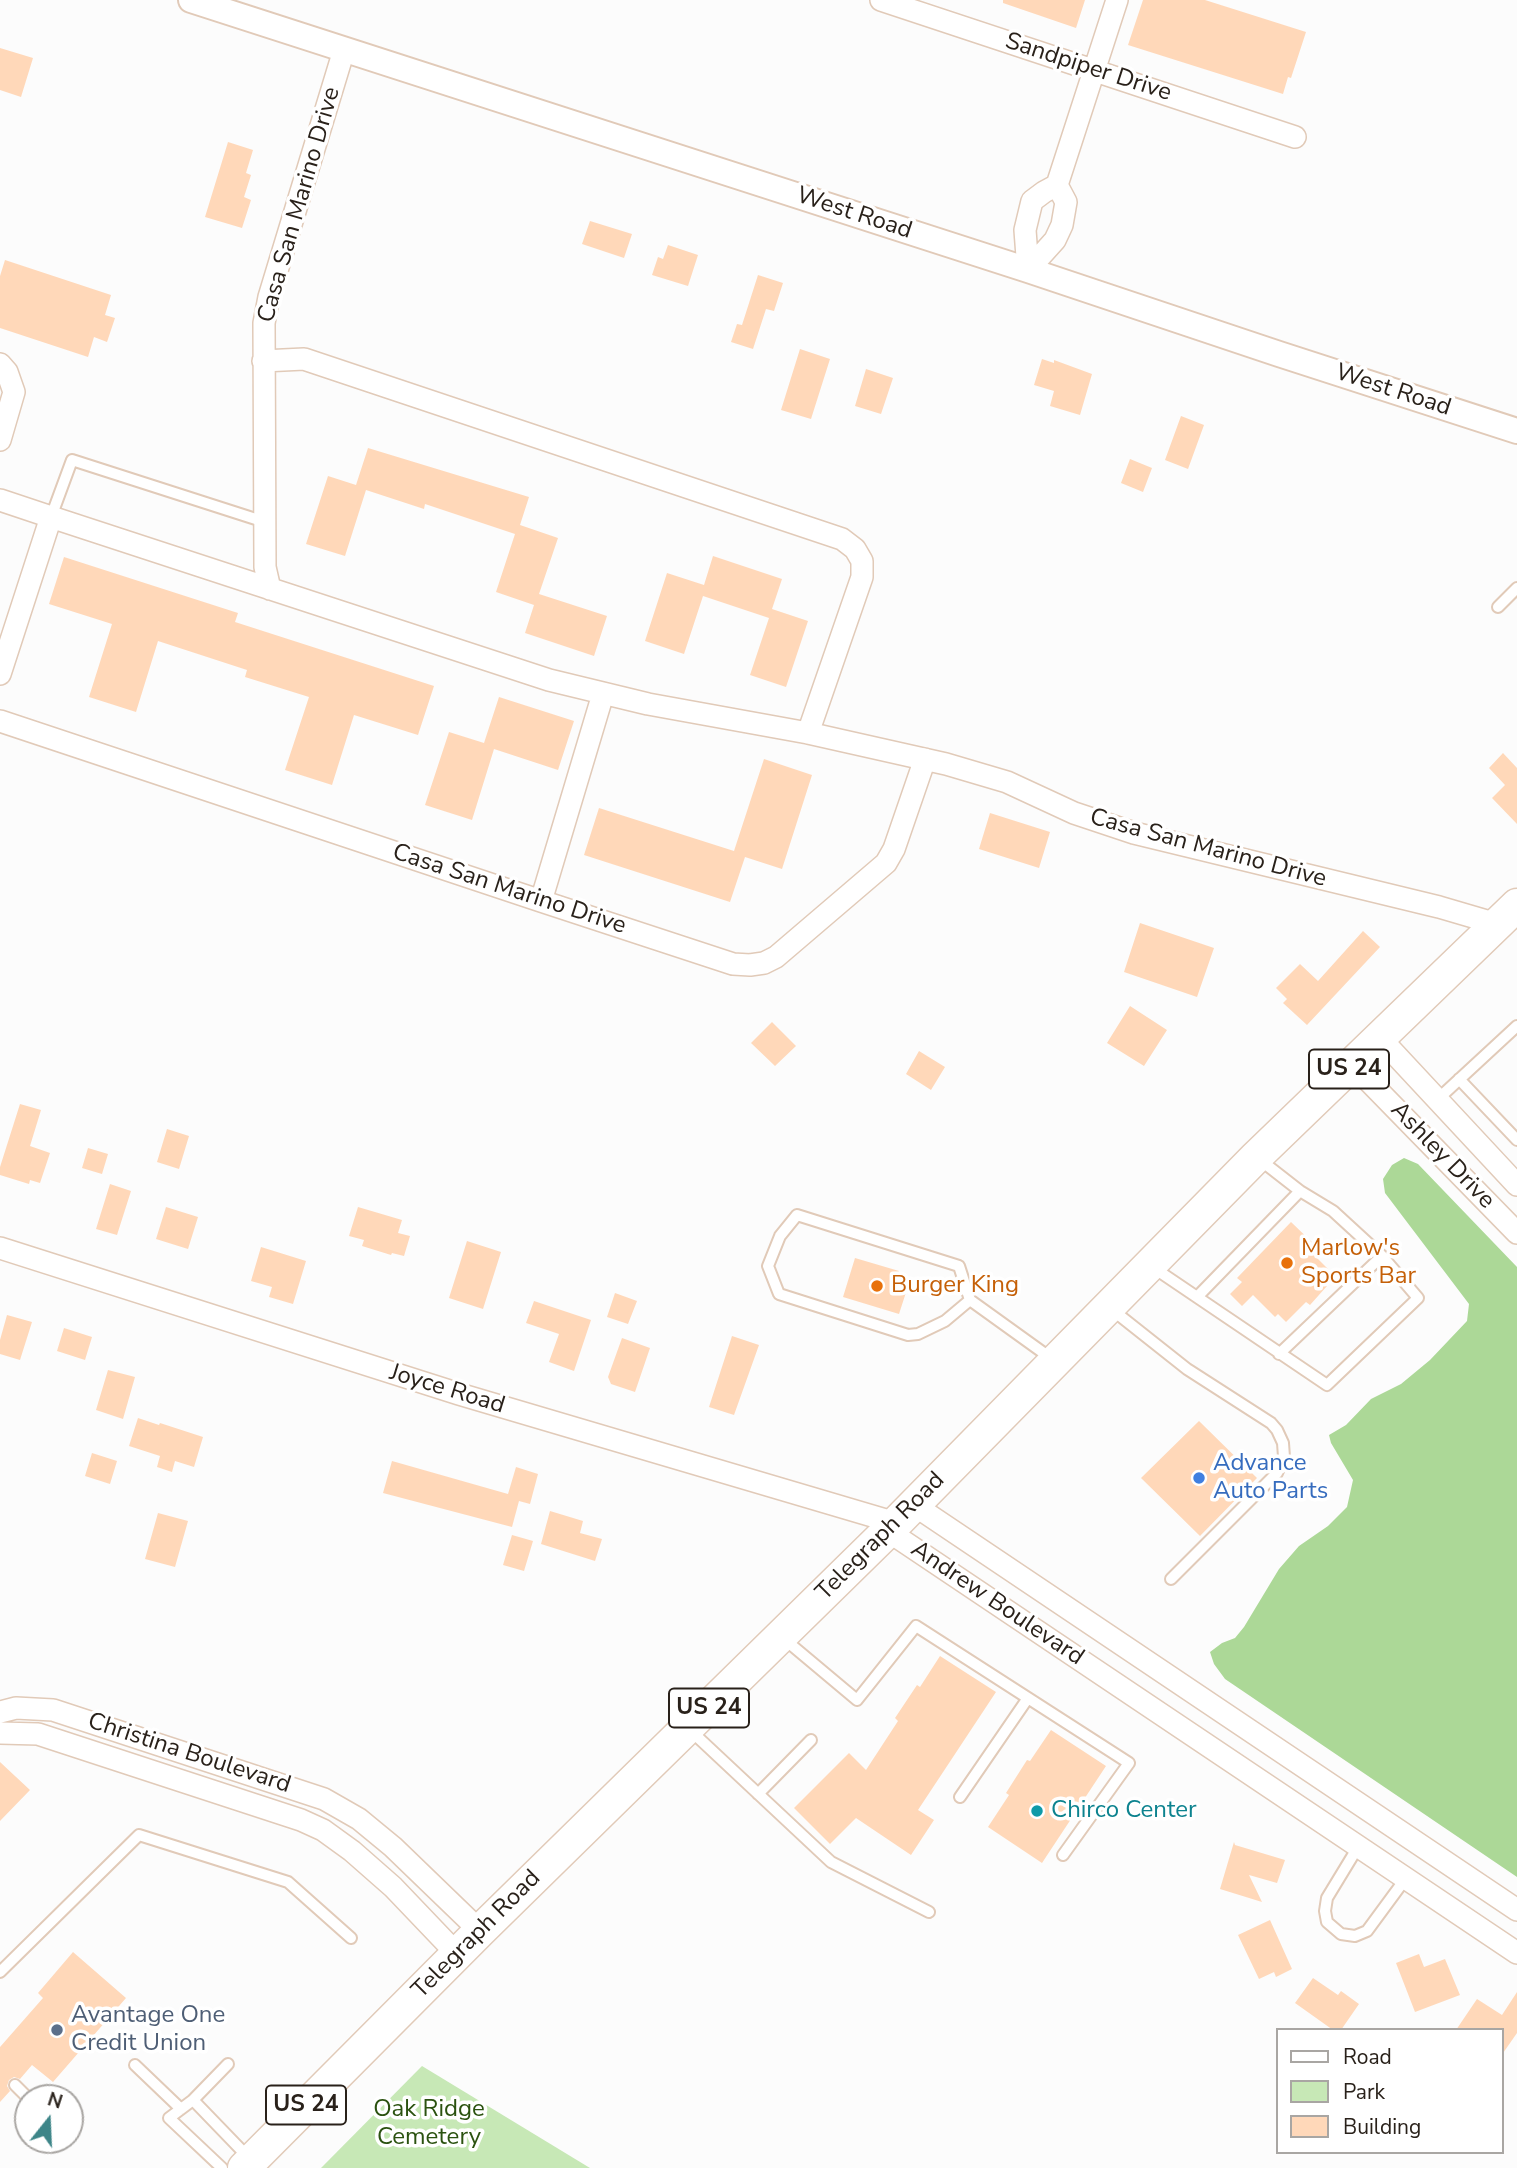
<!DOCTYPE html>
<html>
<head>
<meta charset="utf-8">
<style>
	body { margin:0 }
	#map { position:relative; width:1517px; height:2168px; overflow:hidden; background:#fcfcfc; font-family:"Nunito Sans",sans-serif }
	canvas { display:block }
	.legend { position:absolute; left:1276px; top:2028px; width:228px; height:126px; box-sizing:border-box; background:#fff; border:2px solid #a9a6a3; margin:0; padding:9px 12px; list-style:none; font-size:21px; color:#29211a }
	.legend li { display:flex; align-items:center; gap:14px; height:35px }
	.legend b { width:35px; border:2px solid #a9a6a3 }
	.north { position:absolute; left:14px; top:2084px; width:70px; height:70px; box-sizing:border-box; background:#fff; border:2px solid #a9a6a3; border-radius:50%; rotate:18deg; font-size:19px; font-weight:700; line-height:28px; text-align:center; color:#29211a }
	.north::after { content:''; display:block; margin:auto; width:24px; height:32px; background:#3d8588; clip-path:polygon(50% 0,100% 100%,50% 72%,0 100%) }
</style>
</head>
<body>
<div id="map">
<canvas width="1517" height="2168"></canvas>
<ul class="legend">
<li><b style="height:9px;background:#fff"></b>Road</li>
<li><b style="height:19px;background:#c7e8b6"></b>Park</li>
<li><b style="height:19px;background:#ffd8b9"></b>Building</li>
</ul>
<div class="north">N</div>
</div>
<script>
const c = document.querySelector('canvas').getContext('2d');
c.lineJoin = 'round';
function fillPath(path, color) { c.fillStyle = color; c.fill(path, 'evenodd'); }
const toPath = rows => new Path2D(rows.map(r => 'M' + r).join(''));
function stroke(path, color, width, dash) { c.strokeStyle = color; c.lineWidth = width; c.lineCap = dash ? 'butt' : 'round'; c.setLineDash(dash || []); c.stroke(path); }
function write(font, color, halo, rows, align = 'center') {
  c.font = font + ' "Nunito Sans",sans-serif'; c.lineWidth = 7; c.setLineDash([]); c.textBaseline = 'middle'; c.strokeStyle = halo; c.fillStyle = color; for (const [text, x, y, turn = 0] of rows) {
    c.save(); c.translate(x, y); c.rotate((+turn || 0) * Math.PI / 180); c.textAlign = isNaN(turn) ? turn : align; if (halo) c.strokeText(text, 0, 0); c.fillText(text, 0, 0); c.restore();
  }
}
fillPath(toPath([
	[422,2066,590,2168,321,2168]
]), '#c7e8b6');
fillPath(toPath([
	[1404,1158,1418,1164,1517,1267,1517,1877,1225,1679,1214,1664,1210,1652,1222,1643,1235,1638,1244,1627,1279,1569,1299,1546,1328,1526,1347,1507,1353,1480,1331,1443,1329,1435,1346,1425,1371,1399,1401,1384,1430,1360,1467,1321,1469,1304,1385,1193,1383,1179,1392,1165]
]), '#acd897');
fillPath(toPath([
	[1003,0,1085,0,1076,28,1003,3],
	[1143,0,1205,0,1306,32,1291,78,1288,77,1283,94,1128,45],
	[0,48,33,58,21,97,0,90],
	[228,142,253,150,246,173,251,175,244,197,251,200,242,228,205,217],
	[590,221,632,234,624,258,582,244],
	[668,245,698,255,688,286,652,275,658,257,663,259],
	[5,260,111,295,105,315,115,318,107,342,94,337,88,357,0,328,0,276],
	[758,275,783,283,774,311,766,309,753,349,731,342,737,324,742,325],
	[800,349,830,359,811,419,781,410],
	[1042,359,1054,363,1054,360,1092,374,1080,415,1050,406,1054,391,1034,385],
	[866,369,893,378,881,414,855,406],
	[1181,416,1204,425,1188,469,1165,460],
	[368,448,529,497,520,525,558,538,539,594,607,616,594,656,525,633,534,605,496,592,515,534,425,504,424,509,366,490,345,556,306,544,328,476,356,485],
	[1130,459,1152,468,1143,492,1121,483],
	[713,556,782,579,772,609,808,621,786,687,750,675,769,618,703,596,684,654,645,641,667,573,704,585],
	[64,557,238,613,235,622,434,686,418,735,354,715,332,785,285,770,309,697,245,677,247,670,158,641,136,712,89,697,112,624,49,604],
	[499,697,574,721,558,770,494,749,472,820,425,805,449,732,484,743],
	[1503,753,1517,768,1517,824,1492,798,1505,785,1489,768],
	[764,759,812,775,782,869,745,857,730,902,584,855,599,808,734,851],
	[990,813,1050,832,1039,868,979,849],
	[1140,923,1214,948,1197,997,1124,972],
	[1363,931,1380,947,1307,1025,1283,1003,1287,999,1276,988,1300,964,1318,981],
	[1130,1006,1167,1030,1144,1066,1107,1043],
	[772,1022,796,1046,775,1066,751,1043],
	[919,1051,945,1067,931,1090,906,1074],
	[20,1104,41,1110,30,1146,50,1153,40,1183,30,1180,29,1184,0,1175,0,1167],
	[167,1129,189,1136,179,1169,157,1162],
	[88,1148,108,1154,102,1174,82,1168],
	[110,1184,131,1191,117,1235,96,1229],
	[166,1207,198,1217,188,1249,156,1239],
	[358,1207,402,1220,398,1233,410,1236,404,1256,392,1253,391,1255,362,1246,364,1240,349,1236],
	[1291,1222,1317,1247,1312,1253,1333,1274,1324,1282,1327,1286,1310,1305,1306,1302,1286,1322,1278,1314,1275,1317,1253,1295,1242,1306,1230,1294,1242,1282,1237,1278],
	[467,1241,501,1252,483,1309,449,1298],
	[261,1247,306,1261,293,1304,269,1297,272,1287,251,1281],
	[855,1258,899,1271,897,1276,910,1280,899,1314,843,1297],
	[615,1293,637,1301,628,1324,607,1317],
	[534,1301,591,1320,574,1371,549,1362,559,1334,526,1323],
	[7,1315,32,1322,20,1360,0,1354,0,1340],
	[64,1328,92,1337,85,1360,57,1351],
	[732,1336,759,1345,734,1415,709,1407],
	[622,1338,650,1348,635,1392,611,1384,608,1377],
	[108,1370,135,1377,123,1419,96,1410],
	[138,1418,159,1425,160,1423,203,1437,194,1467,175,1461,172,1472,157,1467,160,1456,129,1446],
	[1199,1421,1257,1478,1200,1536,1141,1478],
	[92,1453,117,1461,110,1484,85,1476],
	[392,1461,508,1494,516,1467,538,1474,530,1504,519,1501,512,1527,383,1493],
	[550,1511,583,1521,580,1533,602,1539,595,1561,541,1544],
	[158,1513,188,1521,175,1567,145,1559],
	[512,1535,533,1541,524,1571,503,1565],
	[940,1656,996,1692,918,1810,934,1820,911,1855,856,1818,830,1844,794,1808,849,1753,866,1770,898,1721,895,1718,917,1685,920,1687],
	[1051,1730,1106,1766,1042,1863,988,1827,1009,1795,1006,1793,1027,1760,1030,1761],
	[0,1762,30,1790,0,1821],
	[1234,1842,1235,1845,1285,1860,1277,1883,1249,1875,1262,1902,1220,1889],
	[1270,1920,1292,1969,1276,1977,1274,1972,1259,1979,1238,1935],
	[73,1952,126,1998,53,2082,32,2065,20,2079,14,2077,9,2080,7,2086,10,2091,0,2102,0,2047,43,1998,38,1993],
	[1419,1954,1424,1967,1445,1959,1460,1995,1415,2012,1396,1963],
	[1313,1978,1338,1995,1341,1991,1359,2004,1341,2030,1333,2030,1295,2003],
	[1517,1992,1517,2033,1501,2056,1501,2030,1456,2030,1477,1999,1502,2015]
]), '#ffd8b9');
const service = toPath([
	[51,517,72,460,265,522],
	[1498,607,1517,588],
	[1459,1079,1517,1140],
	[1438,1099,1517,1026],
	[1151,1266,1327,1385,1418,1298,1382,1256,1333,1211,1300,1191,1259,1159],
	[1198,1296,1300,1191],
	[970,1300,945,1321,918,1334,908,1335,779,1294,768,1266,780,1236,797,1215,959,1266,970,1300,1052,1359],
	[1110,1308,1187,1369,1271,1423,1277,1430,1283,1443,1284,1457,1277,1473,1171,1579],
	[1279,1354,1382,1256],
	[783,1638,857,1700,916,1626,1129,1763,1063,1855],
	[690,1730,831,1862,929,1912],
	[758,1794,811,1740],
	[960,1797,1028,1698],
	[1358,1847,1327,1898,1325,1911,1327,1922,1341,1934,1355,1936,1367,1931,1406,1878],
	[0,1972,139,1835,288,1882,351,1938],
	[135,2065,181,2109],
	[15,2085,28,2098],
	[193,2100,249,2158],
	[222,2168,169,2118,193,2100,228,2064]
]);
const minor = toPath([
	[881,0,1295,137],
	[1028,270,1025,230,1032,201,1044,192,1057,185,1117,0],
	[1028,270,1055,240,1062,225,1066,202,1057,185],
	[263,361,304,359,842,539,855,549,862,561,862,577,808,733],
	[0,364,7,372,14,392,0,440],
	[0,500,51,517],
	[270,589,265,567,264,323,269,297,344,50],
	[0,674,51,517,549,680,648,704,808,733,946,764,1007,782,1074,813,1134,833,1439,907,1497,924],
	[0,721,541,901,733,964,750,965,764,963,776,957,886,863,894,849,925,759],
	[541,901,603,694],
	[1380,1038,1517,1185],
	[1353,1065,1517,1233],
	[0,1248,459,1394,896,1523],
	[914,1505,1517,1910],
	[888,1531,1517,1953],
	[0,1712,16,1708,53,1710,324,1799,359,1819,393,1847,480,1931],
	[0,1733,38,1734,301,1820,323,1830,352,1851,393,1887,457,1954]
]);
const tertiary = toPath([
	[191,0,1028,270,1279,354,1517,431]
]);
const primary = toPath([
	[244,2168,480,1931,896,1523,1256,1157,1517,905]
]);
stroke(service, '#e1cab8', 14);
stroke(minor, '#e1cab8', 24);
stroke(tertiary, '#e1cab8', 28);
stroke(primary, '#e1cab8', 35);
stroke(service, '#fff', 10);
stroke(minor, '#fff', 21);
stroke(tertiary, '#fff', 24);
stroke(primary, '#fff', 32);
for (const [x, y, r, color] of [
	[1287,1263,7,"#e8710a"],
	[877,1286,7,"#e8710a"],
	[1199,1478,7,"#3f7fe0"],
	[1037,1811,7,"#0f9aa8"],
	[57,2030,7,"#5c6f8a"]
]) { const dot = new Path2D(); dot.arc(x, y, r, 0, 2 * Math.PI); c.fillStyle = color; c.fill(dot); stroke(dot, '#fff', 2.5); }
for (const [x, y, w] of [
	[1349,1069,80],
	[709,1708,80],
	[306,2105,80]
]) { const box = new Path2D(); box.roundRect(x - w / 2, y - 19.5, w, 39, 5); c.fillStyle = '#fff'; c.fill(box); stroke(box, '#29211a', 2); }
write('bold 23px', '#29211a', null, [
	["US 24",1349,1069],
	["US 24",709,1708],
	["US 24",306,2105]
]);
write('24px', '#29211a', '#fff', [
	["Sandpiper Drive",1088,68,18],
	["Casa San Marino Drive",300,205,-74],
	["West Road",854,214,18],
	["West Road",1393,391,18],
	["Casa San Marino Drive",1208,849,15],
	["Casa San Marino Drive",509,890,18],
	["Ashley Drive",1442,1156,46],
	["Joyce Road",447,1390,17],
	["Telegraph Road",881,1537,-45],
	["Andrew Boulevard",997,1604,34],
	["Christina Boulevard",189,1754,18],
	["Telegraph Road",477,1935,-45]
]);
write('24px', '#c56008', '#fff', [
	["Marlow's",1301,1249],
	["Sports Bar",1301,1277],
	["Burger King",891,1286]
], 'left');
write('24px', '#366cbe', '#fff', [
	["Advance",1213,1464],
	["Auto Parts",1213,1492]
], 'left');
write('24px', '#0d838f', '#fff', [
	["Chirco Center",1051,1811]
], 'left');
write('24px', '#4e5e75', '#fff', [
	["Avantage One",71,2016],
	["Credit Union",71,2044]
], 'left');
write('24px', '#2b5210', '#fff', [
	["Oak Ridge",429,2110],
	["Cemetery",429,2138]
]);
</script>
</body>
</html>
